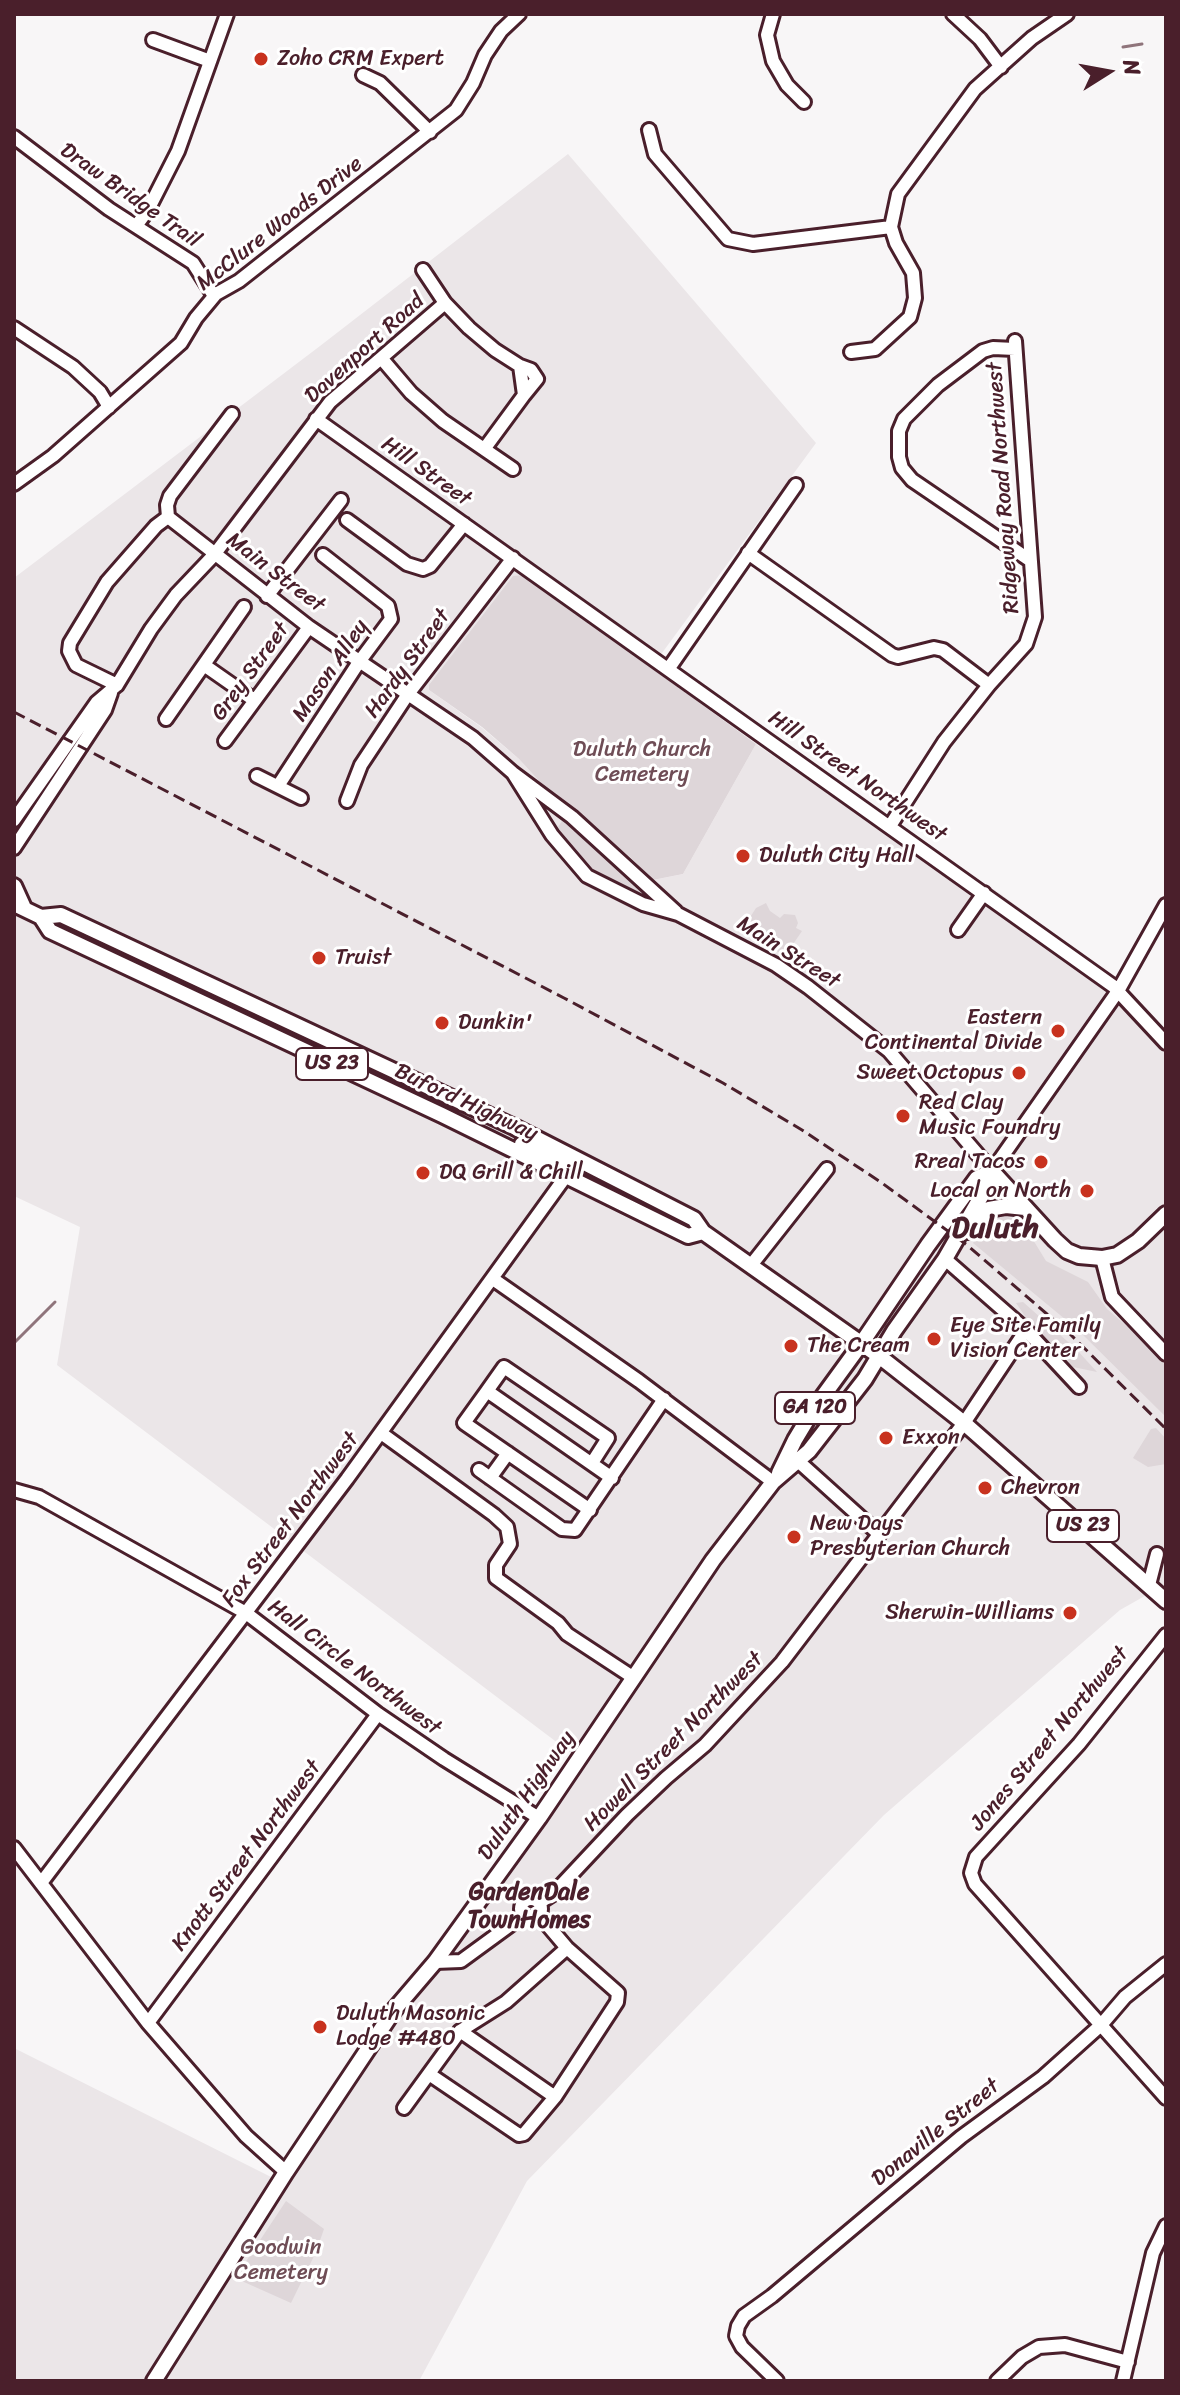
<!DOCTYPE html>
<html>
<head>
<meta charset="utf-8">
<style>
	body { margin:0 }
	#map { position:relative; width:1180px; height:2395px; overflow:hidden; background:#f8f6f7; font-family:Sriracha,sans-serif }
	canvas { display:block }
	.frame { position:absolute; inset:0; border:16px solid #4a1f2b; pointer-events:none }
	.north { position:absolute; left:1068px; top:32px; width:80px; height:80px; -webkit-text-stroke:6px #fff; paint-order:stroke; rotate:79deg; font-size:22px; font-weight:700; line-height:32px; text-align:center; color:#4a1f2b }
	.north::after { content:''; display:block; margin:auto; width:28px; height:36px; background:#4a1f2b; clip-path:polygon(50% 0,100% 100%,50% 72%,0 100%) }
</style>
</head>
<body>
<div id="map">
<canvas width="1180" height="2395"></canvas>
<div class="frame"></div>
<div class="north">N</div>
</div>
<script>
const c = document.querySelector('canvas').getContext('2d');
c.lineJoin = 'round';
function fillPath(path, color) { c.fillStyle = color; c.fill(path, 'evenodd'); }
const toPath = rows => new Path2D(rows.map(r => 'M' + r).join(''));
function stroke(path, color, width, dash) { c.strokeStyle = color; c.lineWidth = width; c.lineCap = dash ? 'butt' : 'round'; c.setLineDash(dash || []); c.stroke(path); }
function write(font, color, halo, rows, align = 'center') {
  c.font = font + ' Sriracha,sans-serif'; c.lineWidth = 6; c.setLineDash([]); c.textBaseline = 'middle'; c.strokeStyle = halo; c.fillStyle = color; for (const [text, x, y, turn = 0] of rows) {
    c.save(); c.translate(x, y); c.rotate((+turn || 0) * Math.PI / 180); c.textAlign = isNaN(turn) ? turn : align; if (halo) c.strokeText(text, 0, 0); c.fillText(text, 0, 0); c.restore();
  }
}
fillPath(toPath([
	[568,154,816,443,651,668,524,575,429,690,481,727,519,759,550,793,631,858,653,880,683,874,756,744,895,840,995,890,1113,977,1166,1034,1166,1584,1120,1610,884,1815,527,2181,419,2381,14,2381,14,2048,287,2185,372,2041,434,1958,587,1765,57,1365,80,1227,14,1196,14,578,320,346]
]), '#ebe6e8');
fillPath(toPath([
	[524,575,756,744,683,874,653,880,631,858,550,793,519,759,482,727,429,690,429,685,513,576],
	[562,821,582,834,648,894,647,900,592,874,574,858,556,830],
	[766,903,770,911,780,918,784,914,795,915,798,923,796,928,802,931,785,956,742,930,756,908],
	[1002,1215,1014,1219,1027,1230,1046,1261,1088,1282,1107,1309,1137,1335,1166,1366,1166,1417,1077,1329,973,1243,989,1218],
	[1023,1302,1076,1349,1097,1372,1073,1367,1034,1329,1016,1303],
	[1156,1428,1166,1439,1166,1464,1148,1467,1133,1458,1151,1429],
	[286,2201,324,2229,316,2252,291,2303,235,2278]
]), '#ded6d9');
stroke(toPath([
	[1123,47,1142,44],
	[14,1343,55,1302]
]), '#8f747b', 3);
const minor = toPath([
	[773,14,767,35,773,61,787,85,804,102],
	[953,14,980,39,1001,67],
	[153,40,210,61],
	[363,75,380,83,430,132],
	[649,130,655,154,728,239,753,244,891,227],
	[14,137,109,209,193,263,214,296],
	[136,226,148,210,178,151,227,14],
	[423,270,445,303,469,328,495,350,520,366,524,395,485,448],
	[14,328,73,367,100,392,109,407],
	[1015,349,993,348,983,351,938,385,904,419,899,431,899,457,902,468,912,480,1031,561],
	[851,352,875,349,910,317,915,298,913,273,896,243,891,227,898,194,975,89,1032,38,1067,14],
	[382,359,411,393,443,421,513,469],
	[520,366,531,370,537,379,524,395],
	[316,419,1113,986,1166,1043],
	[14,484,53,456,181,343,196,318,216,294,239,281,456,110,473,83,485,55,501,31,519,14],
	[168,517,309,627,473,738,513,773,572,817,676,912],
	[168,517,167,505,170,496,232,414],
	[347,520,407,564,423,569,430,566,464,524],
	[748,553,892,655,898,657,934,648,943,650,989,685],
	[267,596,341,500],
	[204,665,254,700],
	[669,668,796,485],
	[117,685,76,665,69,651,70,643,107,582,156,526,168,517],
	[166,719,244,607],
	[225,741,309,627],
	[513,773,552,835,587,876,643,904,678,914,776,965,808,987,889,1051,992,1171,1118,991,1166,905],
	[257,776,301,798],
	[278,786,359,662,391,619,388,606,323,555],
	[347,801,361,765,408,694,513,558],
	[14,820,97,702,117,685,151,629,176,595,214,555,330,402,445,303],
	[890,826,944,742,989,685,1026,644,1035,617,1015,341],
	[14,848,105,710,111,693],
	[958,930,984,893],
	[1102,1258,1112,1297,1166,1354],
	[945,1259,1026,1330,1079,1387],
	[752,1264,827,1169],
	[493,1279,639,1381,773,1482],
	[487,1391,464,1423,590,1510],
	[381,1433,494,1515,507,1527,510,1544,496,1565,496,1578,558,1623,567,1634,634,1678],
	[798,1461,879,1534],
	[592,1463,608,1438,504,1367,487,1391,612,1478],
	[479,1470,562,1529,575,1530,664,1399],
	[490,1478,508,1453],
	[14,1490,39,1497,246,1613,378,1714,444,1759,539,1818],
	[1149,1585,1157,1554],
	[1166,1635,1079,1744,976,1857,971,1873,975,1884,1166,2098],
	[14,1848,148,2023,246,2136,286,2172],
	[41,1883,347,1479,566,1176],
	'521 1909a10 10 0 1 1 20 0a10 10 0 1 1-20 0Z',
	[539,1903,553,1894,627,1815,666,1778,705,1745,782,1662,964,1423,1026,1330],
	[435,1962,461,1961,524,1915],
	[148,2023,378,1714],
	[460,2031,555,2097],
	[429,2074,519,2135,524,2134,555,2097,617,2002,618,1993,567,1948,539,1915],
	[404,2108,460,2031,506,2002,567,1948],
	[777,2381,742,2347,736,2336,738,2326,744,2316,772,2296,961,2137,1043,2077,1101,2025,1125,1997,1166,1964],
	[997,2381,1022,2357,1039,2347,1065,2345,1128,2362],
	[1123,2381,1153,2253,1166,2226]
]);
const major = toPath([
	[14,886,24,908],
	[14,904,41,917,50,931,442,1115,688,1236,703,1232],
	[41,917,61,915,514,1127,694,1219,703,1232,879,1356,964,1423,1166,1601],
	[522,1144,568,1165],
	[992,1171,1055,1240,1067,1251,1079,1256,1102,1258,1117,1255,1138,1241,1166,1214],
	[968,1231,989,1209,1006,1206,1025,1208],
	[779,1473,795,1440,813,1410,861,1344,928,1245,977,1178,992,1171],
	[154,2381,286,2172,394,2010,435,1962,539,1818,713,1560,773,1482,809,1451,865,1379,894,1331,945,1259,986,1188,992,1171]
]);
stroke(minor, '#4a1f2b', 18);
stroke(major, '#4a1f2b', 20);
stroke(minor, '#fff', 12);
stroke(major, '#fff', 14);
stroke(toPath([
	[14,712,564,998,723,1083,802,1130,882,1183,967,1245,1070,1334,1166,1429]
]), '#4a1f2b', 3, [12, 6]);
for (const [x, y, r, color] of [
	[261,59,8,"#c8321e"],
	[743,856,8,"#c8321e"],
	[319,958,8,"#c8321e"],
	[442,1023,8,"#c8321e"],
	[1058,1031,8,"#c8321e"],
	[1019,1073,8,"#c8321e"],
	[903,1116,8,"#c8321e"],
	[1041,1162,8,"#c8321e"],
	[423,1173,8,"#c8321e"],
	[1087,1191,8,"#c8321e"],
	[934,1339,8,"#c8321e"],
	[791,1346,8,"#c8321e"],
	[886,1438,8,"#c8321e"],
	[985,1488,8,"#c8321e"],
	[794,1537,8,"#c8321e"],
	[1070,1613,8,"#c8321e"],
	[320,2027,8,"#c8321e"]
]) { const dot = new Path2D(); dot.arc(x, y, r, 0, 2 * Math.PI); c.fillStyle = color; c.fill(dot); stroke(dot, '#fff', 3); }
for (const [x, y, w] of [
	[332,1064,72],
	[815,1408,80],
	[1083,1526,72]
]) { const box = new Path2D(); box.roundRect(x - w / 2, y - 16, w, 32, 6); c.fillStyle = '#fff'; c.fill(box); stroke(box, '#4a1f2b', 2); }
write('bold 20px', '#4a1f2b', null, [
	["US 23",332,1064],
	["GA 120",815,1408],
	["US 23",1083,1526]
]);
write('22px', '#4a1f2b', '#fff', [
	["Zoho CRM Expert",277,59],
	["Duluth City Hall",759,856],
	["Truist",335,958],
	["Eastern",1042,1018,"right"],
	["Continental Divide",1042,1043,"right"],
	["Dunkin'",458,1023],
	["Sweet Octopus",1003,1073,"right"],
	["Red Clay",919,1103],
	["Music Foundry",919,1128],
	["Rreal Tacos",1025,1162,"right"],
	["DQ Grill & Chill",439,1173],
	["Local on North",1071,1191,"right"],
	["Eye Site Family",950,1326],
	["Vision Center",950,1351],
	["The Cream",807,1346],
	["Exxon",902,1438],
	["Chevron",1001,1488],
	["New Days",810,1524],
	["Presbyterian Church",810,1549],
	["Sherwin-Williams",1054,1613,"right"],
	["Duluth Masonic",336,2014],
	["Lodge #480",336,2039]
], 'left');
write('22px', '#4a1f2b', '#fff', [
	["Draw Bridge Trail",130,196,35],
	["McClure Woods Drive",280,224,-38],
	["Davenport Road",365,349,-42],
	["Hill Street",426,472,35],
	["Ridgeway Road Northwest",1004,488,-94],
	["Main Street",275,573,37],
	["Hardy Street",408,664,-54],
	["Mason Alley",331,671,-56],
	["Grey Street",251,672,-54],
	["Hill Street Northwest",857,777,35],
	["Main Street",788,953,32],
	["Buford Highway",466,1103,25],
	["Fox Street Northwest",291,1520,-53],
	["Hall Circle Northwest",354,1668,37],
	["Jones Street Northwest",1050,1739,-50],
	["Howell Street Northwest",674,1742,-45],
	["Duluth Highway",527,1796,-55],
	["Knott Street Northwest",247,1856,-53],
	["Donaville Street",936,2133,-39]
]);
write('22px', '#6f4d56', '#fff', [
	["Duluth Church",642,750],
	["Cemetery",642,775],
	["Goodwin",281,2248],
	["Cemetery",281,2273]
]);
write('bold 24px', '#4a1f2b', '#fff', [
	["GardenDale",529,1893],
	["TownHomes",529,1921]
]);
write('bold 30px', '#4a1f2b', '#fff', [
	["Duluth",995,1229]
]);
</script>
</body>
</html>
